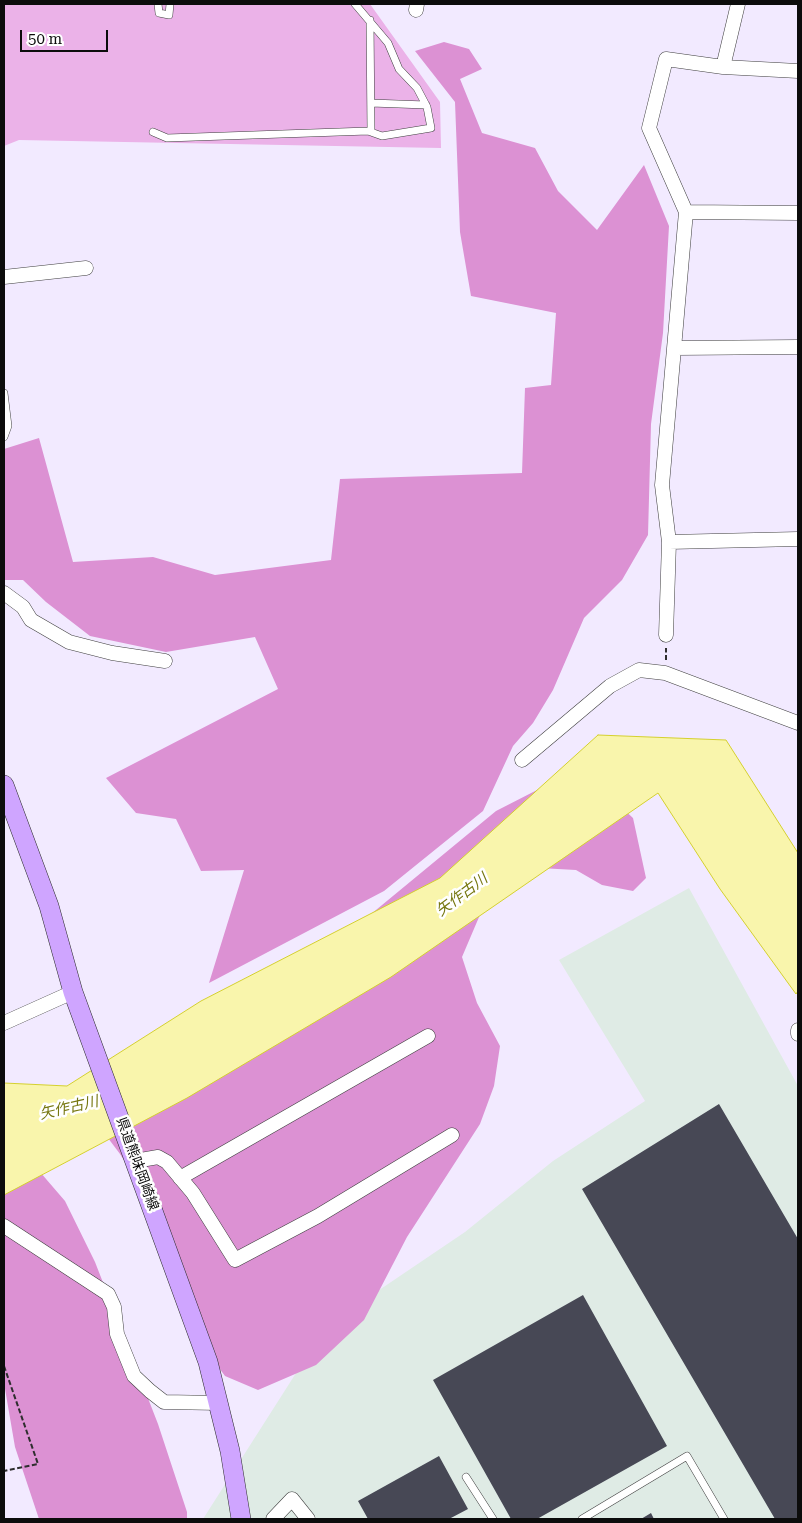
<!DOCTYPE html>
<html>
<head>
<meta charset="utf-8">
<style>
	body { margin:0 }
	#map { position:relative; width:802px; height:1523px; overflow:hidden; background:#f2eaff; font-family:"Roboto Serif",serif }
	canvas { display:block }
	.frame { position:absolute; inset:0; border:5px solid #0c0c0c; pointer-events:none }
	.scale { position:absolute; left:20px; top:30px; width:88px; height:22px; box-sizing:border-box; border:2px solid #0c0c0c; border-top:0; padding-left:6px; font-size:15px; line-height:18px; white-space:nowrap; color:#0c0c0c; -webkit-text-stroke:4px #fff; paint-order:stroke }
</style>
</head>
<body>
<div id="map">
<canvas width="802" height="1523"></canvas>
<div class="frame"></div>
<div class="scale">50 m</div>
</div>
<script>
const c = document.querySelector('canvas').getContext('2d');
c.lineJoin = 'round';
function fillPath(path, color) { c.fillStyle = color; c.fill(path, 'evenodd'); }
const toPath = rows => new Path2D(rows.map(r => 'M' + r).join(''));
function stroke(path, color, width, dash) { c.strokeStyle = color; c.lineWidth = width; c.lineCap = dash ? 'butt' : 'round'; c.setLineDash(dash || []); c.stroke(path); }
function write(font, color, halo, rows, align = 'center') {
  c.font = font + ' "Roboto Serif","Noto Sans JP",serif'; c.lineWidth = 5; c.setLineDash([]); c.textBaseline = 'middle'; c.strokeStyle = halo; c.fillStyle = color; for (const [text, x, y, turn = 0] of rows) {
    c.save(); c.translate(x, y); c.rotate((+turn || 0) * Math.PI / 180); c.textAlign = isNaN(turn) ? turn : align; if (halo) c.strokeText(text, 0, 0); c.fillText(text, 0, 0); c.restore();
  }
}
fillPath(toPath([
	[689,888,798,1086,798,1519,203,1519,326,1326,465,1232,553,1161,645,1101,559,960]
]), '#dfebe5');
fillPath(toPath([
	[4,4,370,4,440,102,441,148,19,140,4,146]
]), '#ebb2e8');
fillPath(toPath([
	[444,42,469,49,482,69,460,79,482,133,535,148,558,191,597,230,644,165,669,226,663,333,651,424,648,535,622,580,584,618,553,690,533,723,513,746,483,811,384,891,209,983,244,870,201,871,176,819,136,813,106,778,278,689,255,637,166,652,90,636,46,602,23,580,4,580,4,449,39,438,73,562,153,557,215,575,331,560,340,479,522,473,525,388,551,385,556,313,471,296,460,232,455,102,415,51],
	[539,789,605,792,633,818,646,878,633,891,602,885,576,870,521,867,485,903,462,957,477,1003,500,1046,494,1086,480,1124,407,1237,364,1320,316,1365,258,1390,225,1376,203,1346,156,1211,120,1154,96,1122,319,957,496,811],
	[4,1141,34,1165,65,1201,95,1262,158,1424,187,1512,187,1519,39,1519,15,1447,4,1383]
]), '#dc91d3');
const water = toPath([
	[598,735,726,740,798,853,798,991,796,994,720,889,658,793,391,977,187,1098,4,1195,4,1083,67,1086,201,1001,440,878,598,735]
]);
fillPath(water, '#f9f5ac');
stroke(water, '#d4d02f', 1);
fillPath(toPath([
	[719,1104,798,1239,798,1519,775,1519,582,1189],
	[583,1295,667,1446,537,1519,511,1519,433,1380],
	[439,1456,468,1509,449,1519,368,1519,358,1501],
	[651,1513,654,1519,641,1519]
]), '#474855');
const lane = toPath([
	[158,4,159,13,169,15,170,4],
	[370,20,371,132],
	[371,103,426,105],
	[153,132,167,138,368,131,382,136,431,128,427,107,417,88,399,69,388,43,355,4],
	[4,393,8,426,4,437],
	[466,1477,493,1519],
	[582,1519,687,1456,724,1519]
]);
const street = toPath([
	[416,10,417,4],
	[723,67,738,4],
	[686,212,798,213],
	[4,277,86,268],
	[675,348,798,347],
	[669,542,798,539],
	[4,593,23,607,31,620,69,642,112,653,165,661],
	[666,635,669,542,662,485,686,212,649,128,666,59,723,67,798,71],
	[522,760,610,686,639,670,665,673,798,723],
	[4,1023,73,992],
	[798,1030,798,1034],
	[135,1161,158,1157,167,1162,193,1193,235,1260,318,1216,452,1135],
	[180,1178,428,1036],
	[4,1226,108,1294,114,1307,117,1334,134,1376,150,1391,164,1402,219,1403],
	[273,1519,292,1499,308,1519]
]);
const secondary = toPath([
	[4,785,49,906,73,992,208,1362,230,1451,241,1519]
]);
stroke(lane, '#3f3f3f', 8);
stroke(street, '#3f3f3f', 15);
stroke(secondary, '#2e2e2e', 20);
stroke(toPath([
	[666,660,666,648],
	[4,1366,38,1464,4,1471]
]), '#2e2e2e', 2, [5, 2.5]);
stroke(lane, '#fff', 7);
stroke(street, '#fff', 14);
stroke(secondary, '#cfa5ff', 19);
write('14px', '#0c0c0c', '#fff', [
	["県道熊味岡崎線",137,1164,70]
]);
write('italic 15px', '#767710', '#fff', [
	["矢作古川",462,895,-37],
	["矢作古川",69,1108,-13]
]);
</script>
</body>
</html>
